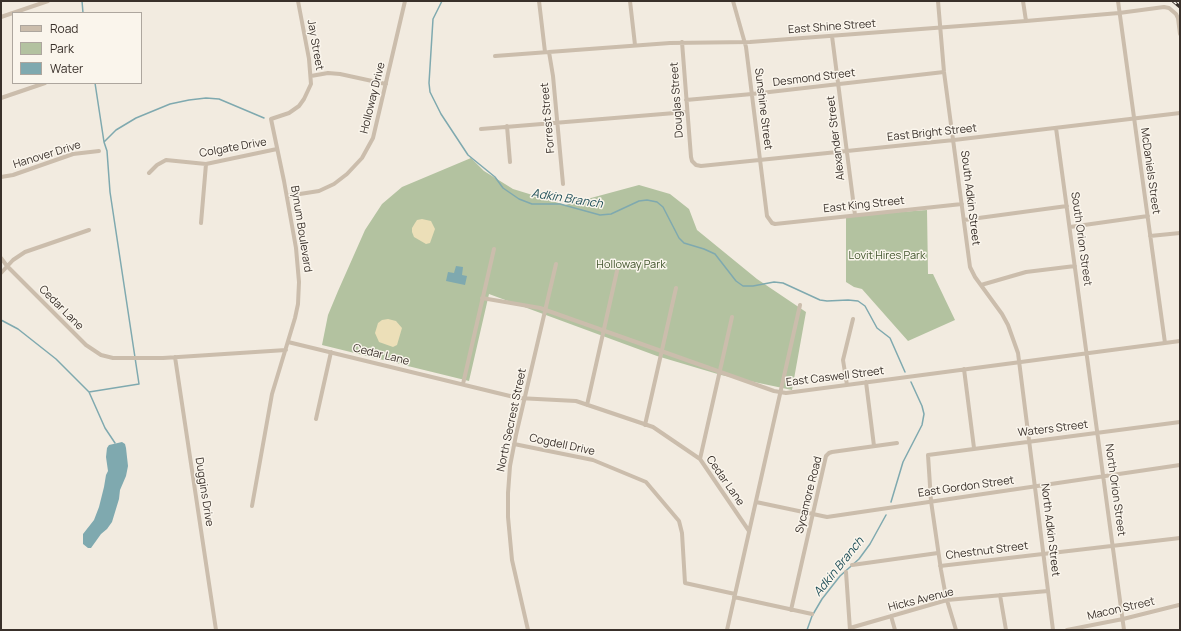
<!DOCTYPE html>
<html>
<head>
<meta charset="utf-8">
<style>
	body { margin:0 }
	#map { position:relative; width:1181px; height:631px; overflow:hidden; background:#f2ebe0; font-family:Manrope,sans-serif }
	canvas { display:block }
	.frame { position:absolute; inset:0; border:2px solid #39302a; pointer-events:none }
	.legend { position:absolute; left:12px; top:12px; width:130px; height:72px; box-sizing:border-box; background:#faf5ec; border:1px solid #ada69e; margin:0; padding:5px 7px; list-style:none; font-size:12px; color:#39302a }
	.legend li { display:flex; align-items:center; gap:8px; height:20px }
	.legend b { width:20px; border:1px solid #ada69e }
</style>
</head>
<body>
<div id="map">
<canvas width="1181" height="631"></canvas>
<div class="frame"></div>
<ul class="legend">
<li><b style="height:5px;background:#cbbdac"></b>Road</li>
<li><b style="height:11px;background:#b3c2a0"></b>Park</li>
<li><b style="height:11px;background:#7fa9af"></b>Water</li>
</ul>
</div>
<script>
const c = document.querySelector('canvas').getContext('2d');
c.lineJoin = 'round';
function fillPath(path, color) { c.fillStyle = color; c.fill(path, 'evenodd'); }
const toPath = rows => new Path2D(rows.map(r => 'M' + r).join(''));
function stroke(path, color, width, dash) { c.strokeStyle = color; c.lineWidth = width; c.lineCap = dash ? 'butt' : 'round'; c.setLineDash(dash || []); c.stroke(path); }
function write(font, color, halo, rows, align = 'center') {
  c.font = font + ' Manrope,sans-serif'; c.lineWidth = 3; c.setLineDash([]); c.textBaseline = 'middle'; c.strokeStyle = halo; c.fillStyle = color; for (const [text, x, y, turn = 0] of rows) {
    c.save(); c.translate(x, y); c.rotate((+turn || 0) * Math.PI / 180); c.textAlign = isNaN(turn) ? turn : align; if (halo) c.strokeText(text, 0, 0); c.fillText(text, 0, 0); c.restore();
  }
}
fillPath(toPath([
	[471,158,484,171,513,189,565,205,639,185,670,194,689,209,697,230,757,279,806,312,792,390,721,375,657,356,489,294,469,381,322,345,328,315,338,291,365,230,382,204,402,187],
	[927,210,928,274,933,274,955,320,908,341,862,289,854,287,846,282,846,216]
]), '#b3c2a0');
fillPath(toPath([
	[422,219,431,221,435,229,430,243,426,244,414,237,412,232,412,228,415,223,417,220],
	[388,319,396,321,402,328,397,345,393,347,379,342,375,333,378,323,382,320]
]), '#ecdfb8');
fillPath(toPath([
	[456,266,463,267,462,275,467,276,465,285,446,281,448,272,454,273],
	[122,442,125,444,126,448,128,466,126,476,120,490,119,499,112,522,107,529,101,534,91,548,88,548,83,544,83,534,94,520,99,507,104,487,106,475,108,471,106,457,107,448,109,445]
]), '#7fa9af');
stroke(toPath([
	[82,1,83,13],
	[442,1,433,19,429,83,430,92,441,114,468,155,495,177,503,188,519,199,532,204,560,204,600,215,611,214,639,201,647,200,657,202,663,207,679,238,684,243,704,249,715,254,736,281,743,286,753,286,774,282,783,283,820,300,827,301,848,300,858,301,865,306,877,328,890,338,905,372],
	[104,142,116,130,136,118,170,104,189,100,206,98,219,99,264,118],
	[1,320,18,329,56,359,89,392,105,428,115,443],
	[89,392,139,384,110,192,107,151,104,142,95,83],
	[891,502,903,462,922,425,924,414,922,406,911,382],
	[807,630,812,616,822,599,840,576,859,559,870,544,886,515]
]), '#7fa9af', 1.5);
stroke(toPath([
	[539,1,545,52],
	[630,1,635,45],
	[733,1,746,47,767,216,772,223,775,224,962,204],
	[938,1,944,72,970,267,975,277,1002,314,1008,325,1018,353,1053,630],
	[1023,1,1026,21],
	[1118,1,1165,343],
	[1,17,48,1],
	[832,36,855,215],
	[682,42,691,157,692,161,696,165,701,166,954,140,1180,113],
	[549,52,553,76,563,184],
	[495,56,670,43,750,42,1026,21,1119,13,1164,7,1169,8,1176,14,1178,18,1180,34],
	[311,76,328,73,340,74,386,84],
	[1,98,45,83],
	[686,100,752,94,944,72],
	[507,126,510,162],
	[1056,128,1124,630],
	[481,129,687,112],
	[149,173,157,165,166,160,206,164,277,149],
	[1,177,13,175,73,154,99,151],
	[287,196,319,191,334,184,347,174,362,158,373,138,405,1],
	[964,220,1067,206],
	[201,223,206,164],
	[1070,227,1148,216],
	[1150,236,1180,233],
	[1,258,7,266,86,345,101,355,113,358,163,358,286,350],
	[1,273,13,260,25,252,89,230],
	[981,285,1026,272,1075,266],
	[482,298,540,308,774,391,786,393,1180,341],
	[288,342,518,398,576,401,653,427,700,459,749,531],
	[175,357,216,630],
	[964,369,974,448],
	[866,382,874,446],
	[463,384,494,249],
	[847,385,843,360,853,319],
	[587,405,617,271],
	[316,419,331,352],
	[645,425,676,288],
	[514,444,593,460,646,482,679,521,682,533,685,583,735,594],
	[700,459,732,317],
	[756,502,827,517,1180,465],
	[252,506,272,394,295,318,298,304,299,282,296,248,284,181,271,119,289,113,299,106,304,99,311,84,309,59,298,1],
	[852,565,938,553],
	[940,566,1180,538],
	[846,572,850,630],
	[1000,595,1006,630],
	[734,597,812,614],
	[791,610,826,456,829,453,832,452,897,443],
	[891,616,895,630],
	[850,628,947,600,1048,591],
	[528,630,512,560,508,517,508,493,510,466,516,435,556,264],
	[727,630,800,305],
	[956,630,946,597,941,570,931,501,928,455,1180,422],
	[1067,630,1123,619,1179,605]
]), '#cbbdac', 4);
const rail = toPath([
	[1173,1,1180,7]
]);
stroke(rail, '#39302a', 3);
stroke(rail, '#faf5ec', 1.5, [4.5]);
write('11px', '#39302a', '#faf5ec', [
	["East Shine Street",832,27,-4],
	["Jay Street",315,45,80],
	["Desmond Street",814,78,-7],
	["Holloway Drive",373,98,-76],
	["Douglas Street",677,100,-94],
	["Sunshine Street",763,109,83],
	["Forrest Street",548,118,-95],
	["East Bright Street",932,133,-6],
	["Alexander Street",836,138,-97],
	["Colgate Drive",233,148,-10],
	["Hanover Drive",47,155,-17],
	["McDaniels Street",1150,171,82],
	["South Adkin Street",970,198,83],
	["East King Street",864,205,-6],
	["Bynum Boulevard",301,229,81],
	["South Orion Street",1081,239,82],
	["Cedar Lane",61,308,45],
	["Cedar Lane",381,355,14],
	["East Caswell Street",835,377,-7],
	["North Secrest Street",512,420,-78],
	["Waters Street",1053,429,-7],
	["Cogdell Drive",562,445,12],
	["Cedar Lane",725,481,55],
	["East Gordon Street",966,487,-8],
	["North Orion Street",1115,490,82],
	["Duggins Drive",204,492,81],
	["Sycamore Road",809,495,-76],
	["North Adkin Street",1050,530,83],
	["Chestnut Street",987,551,-7],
	["Hicks Avenue",921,600,-14],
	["Macon Street",1121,609,-13]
]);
write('11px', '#44572f', '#faf5ec', [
	["Lovit Hires Park",887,256],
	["Holloway Park",631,265]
]);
write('italic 12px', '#21515a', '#faf5ec', [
	["Adkin Branch",567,199,9],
	["Adkin Branch",839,567,-51]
]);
</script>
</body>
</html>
